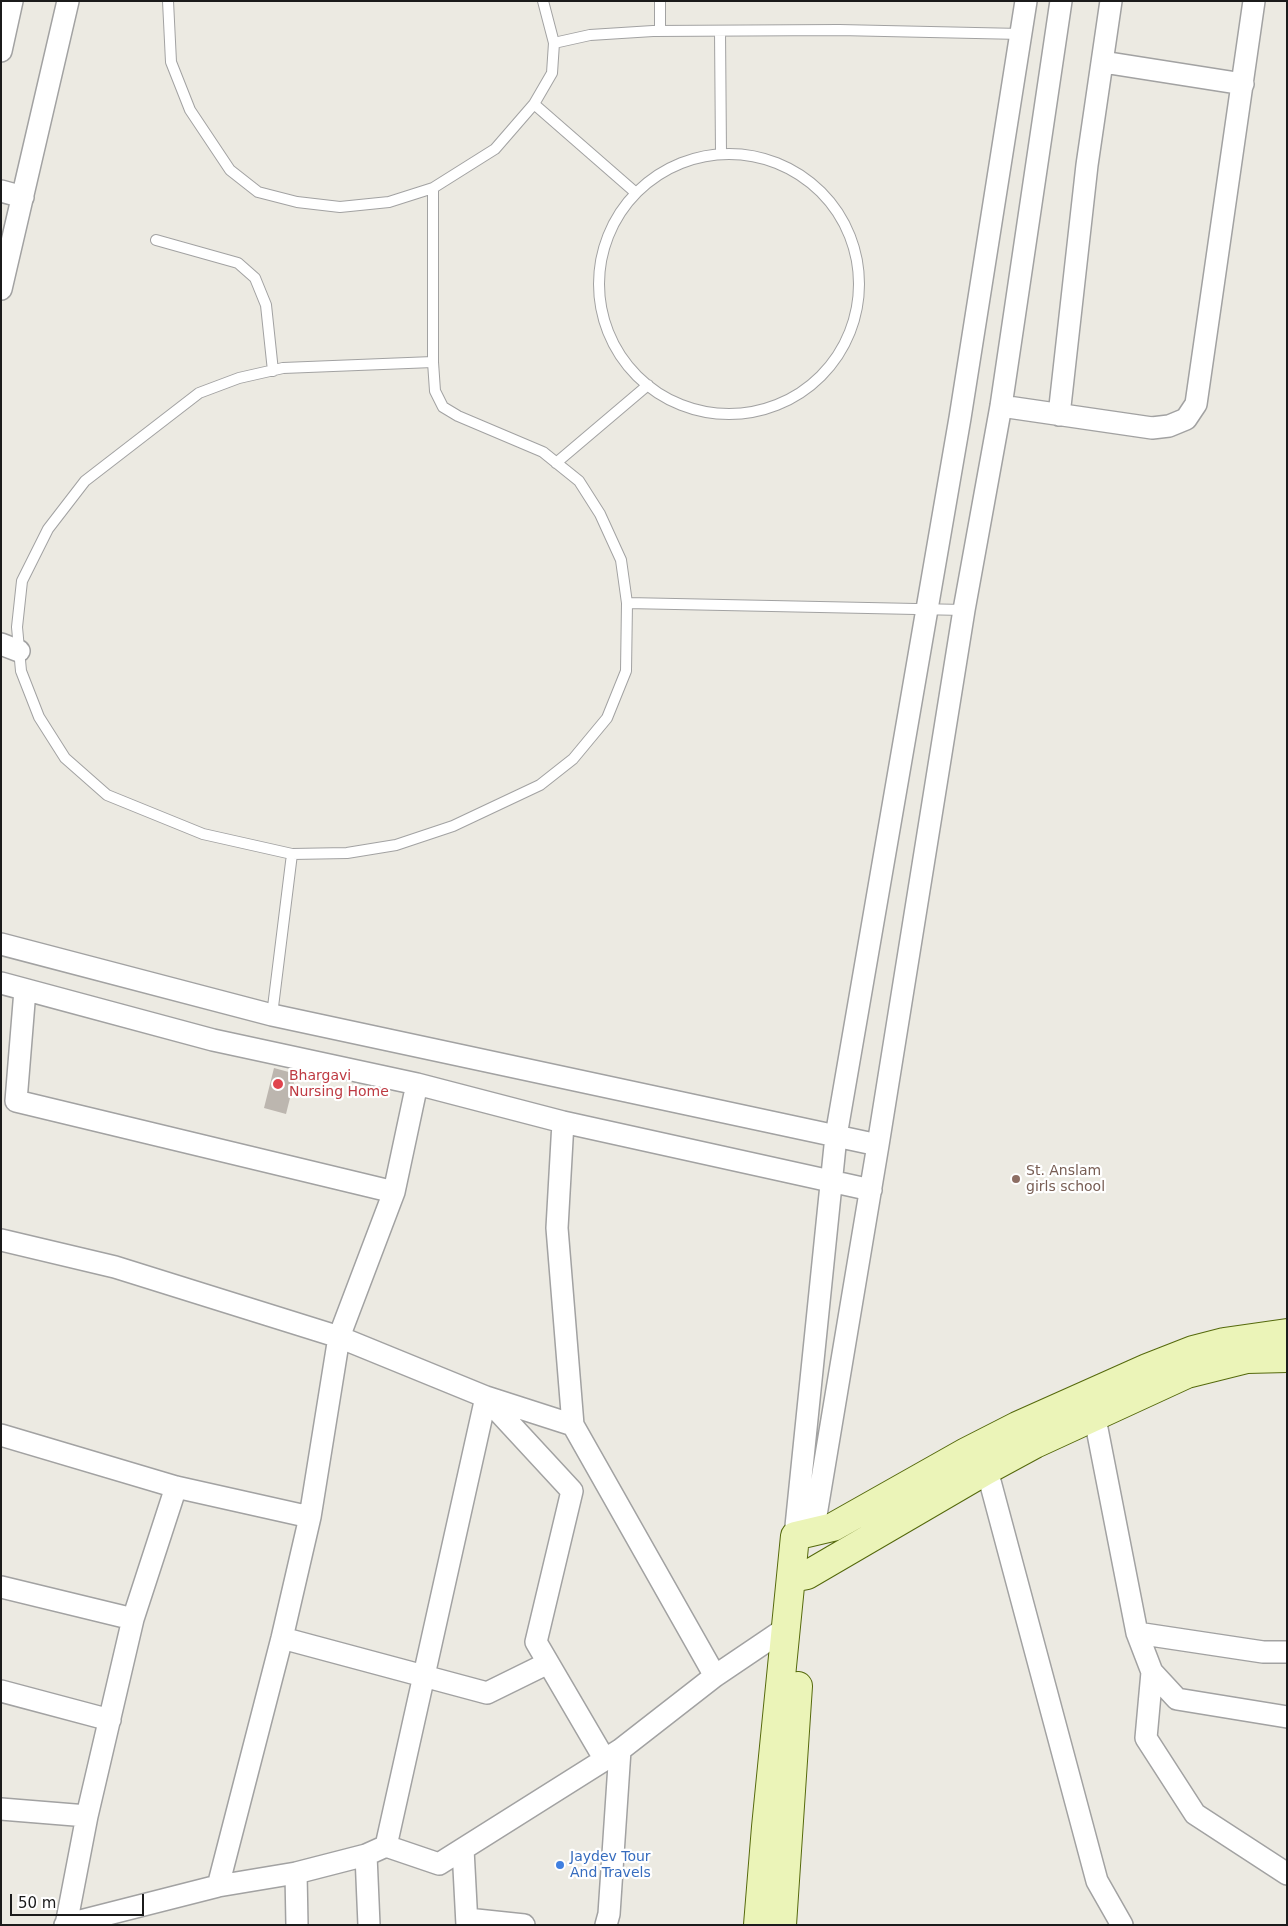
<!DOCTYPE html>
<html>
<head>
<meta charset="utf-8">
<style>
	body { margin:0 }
	#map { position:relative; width:1288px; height:1926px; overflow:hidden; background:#eceae2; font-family:"DejaVu Sans",sans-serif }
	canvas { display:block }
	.frame { position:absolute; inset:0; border:2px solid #1b1b1b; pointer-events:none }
	.scale { position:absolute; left:10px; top:1894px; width:134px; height:22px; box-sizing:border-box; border:2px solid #1b1b1b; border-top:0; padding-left:6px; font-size:15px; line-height:18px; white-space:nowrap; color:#1b1b1b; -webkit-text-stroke:4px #fff; paint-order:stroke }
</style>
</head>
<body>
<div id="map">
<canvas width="1288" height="1926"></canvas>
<div class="frame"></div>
<div class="scale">50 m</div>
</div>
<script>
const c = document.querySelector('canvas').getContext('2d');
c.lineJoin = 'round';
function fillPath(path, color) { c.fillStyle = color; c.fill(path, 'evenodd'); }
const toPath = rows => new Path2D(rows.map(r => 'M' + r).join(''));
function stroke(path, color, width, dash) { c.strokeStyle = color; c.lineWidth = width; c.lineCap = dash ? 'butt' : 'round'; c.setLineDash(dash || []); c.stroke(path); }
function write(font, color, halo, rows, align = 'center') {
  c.font = font + ' "DejaVu Sans",sans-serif'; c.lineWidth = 4.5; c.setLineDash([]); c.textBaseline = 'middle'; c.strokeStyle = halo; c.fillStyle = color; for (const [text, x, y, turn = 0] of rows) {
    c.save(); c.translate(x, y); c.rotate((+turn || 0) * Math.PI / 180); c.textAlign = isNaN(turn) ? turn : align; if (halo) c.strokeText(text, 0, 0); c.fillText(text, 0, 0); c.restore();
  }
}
fillPath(toPath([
	[274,1068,296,1074,286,1114,264,1108]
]), '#bcb6af');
const lane = toPath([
	[168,1,171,62,190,110,230,170,258,192,297,202,340,207,389,202,433,188,495,149,534,104,552,73,554,43,590,35,653,31,839,30,1021,34],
	[543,1,554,43],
	[660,1,660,31],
	[720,31,721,154],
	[534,104,636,193],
	'599 284a130 130 0 1 1 260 0a130 130 0 1 1-260 0Z',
	[433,188,433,362,435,391,443,407,458,416,543,452,579,481,600,514,621,560,627,603,626,671,607,718,573,759,540,785,453,826,396,845,347,853,292,854,203,834,107,795,65,758,39,717,21,671,17,627,22,581,48,529,85,481,199,393,239,378,283,368,433,362],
	[156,240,238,263,255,278,266,305,273,371],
	[556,463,648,385],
	[627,603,964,610],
	[272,1015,292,854]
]);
const street = toPath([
	[1,51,12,1],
	[1103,62,1243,84],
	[1,191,23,197],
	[1,289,68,1],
	[1001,406,1152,428,1169,426,1186,419,1196,404,1254,1],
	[1059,415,1087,165,1111,1],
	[1,644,19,651],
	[1,944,272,1015,878,1145],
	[1,983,213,1040,417,1084,563,1122,871,1190],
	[25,990,16,1101,394,1192],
	[563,1122,557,1228,573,1425,715,1676],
	[1,1240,115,1267,339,1337,486,1397,573,1425],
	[486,1398,572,1491,536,1642,605,1760],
	[1092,1403,1137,1633,1152,1672,1177,1699,1287,1717],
	[1,1435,176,1487,310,1517],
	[987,1470,1097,1881,1122,1925],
	[813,1533,878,1145,964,610,1001,406,1061,1],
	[795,1536,836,1136,960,418,1026,1],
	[1,1587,133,1619],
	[1137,1633,1263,1652,1287,1652],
	[282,1638,487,1693,548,1663],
	[1152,1672,1146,1738,1195,1814,1287,1874],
	[1,1691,110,1720],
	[1,1809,87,1816],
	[386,1846,486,1397],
	[463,1849,467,1925],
	[366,1855,369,1925],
	[296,1873,297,1925],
	[218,1886,282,1638,310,1517,339,1337,394,1192,417,1084],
	[467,1919,524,1925],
	[65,1925,218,1886,296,1873,366,1855,386,1846,439,1864,620,1750,715,1676,786,1628],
	[66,1925,87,1816,133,1619,176,1487],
	[606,1925,609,1914,620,1750]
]);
const secondary = toPath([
	[792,1578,807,1575,987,1470,1035,1444,1187,1374,1247,1359,1287,1358],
	[758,1925,766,1827,795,1536,833,1527,966,1452,1017,1426,1147,1368,1193,1350,1224,1342,1287,1333],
	[782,1925,798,1686]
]);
stroke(lane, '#a2a2a2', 12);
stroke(street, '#a2a2a2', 24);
stroke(secondary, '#55690c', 30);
stroke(lane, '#fff', 10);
stroke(street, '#fff', 21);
stroke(secondary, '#ebf4b8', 28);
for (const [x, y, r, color] of [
	[278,1084,6,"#e0444e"],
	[1016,1179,5,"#8d6e63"],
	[560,1865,5,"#3f7fe0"]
]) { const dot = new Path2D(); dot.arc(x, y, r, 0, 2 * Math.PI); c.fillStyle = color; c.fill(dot); stroke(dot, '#fff', 2); }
write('14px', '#be3a42', '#fff', [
	["Bhargavi",289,1076],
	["Nursing Home",289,1092]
], 'left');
write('14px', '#785e54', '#fff', [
	["St. Anslam",1026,1171],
	["girls school",1026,1187]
], 'left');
write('14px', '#366cbe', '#fff', [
	["Jaydev Tour",570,1857],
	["And Travels",570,1873]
], 'left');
</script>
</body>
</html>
